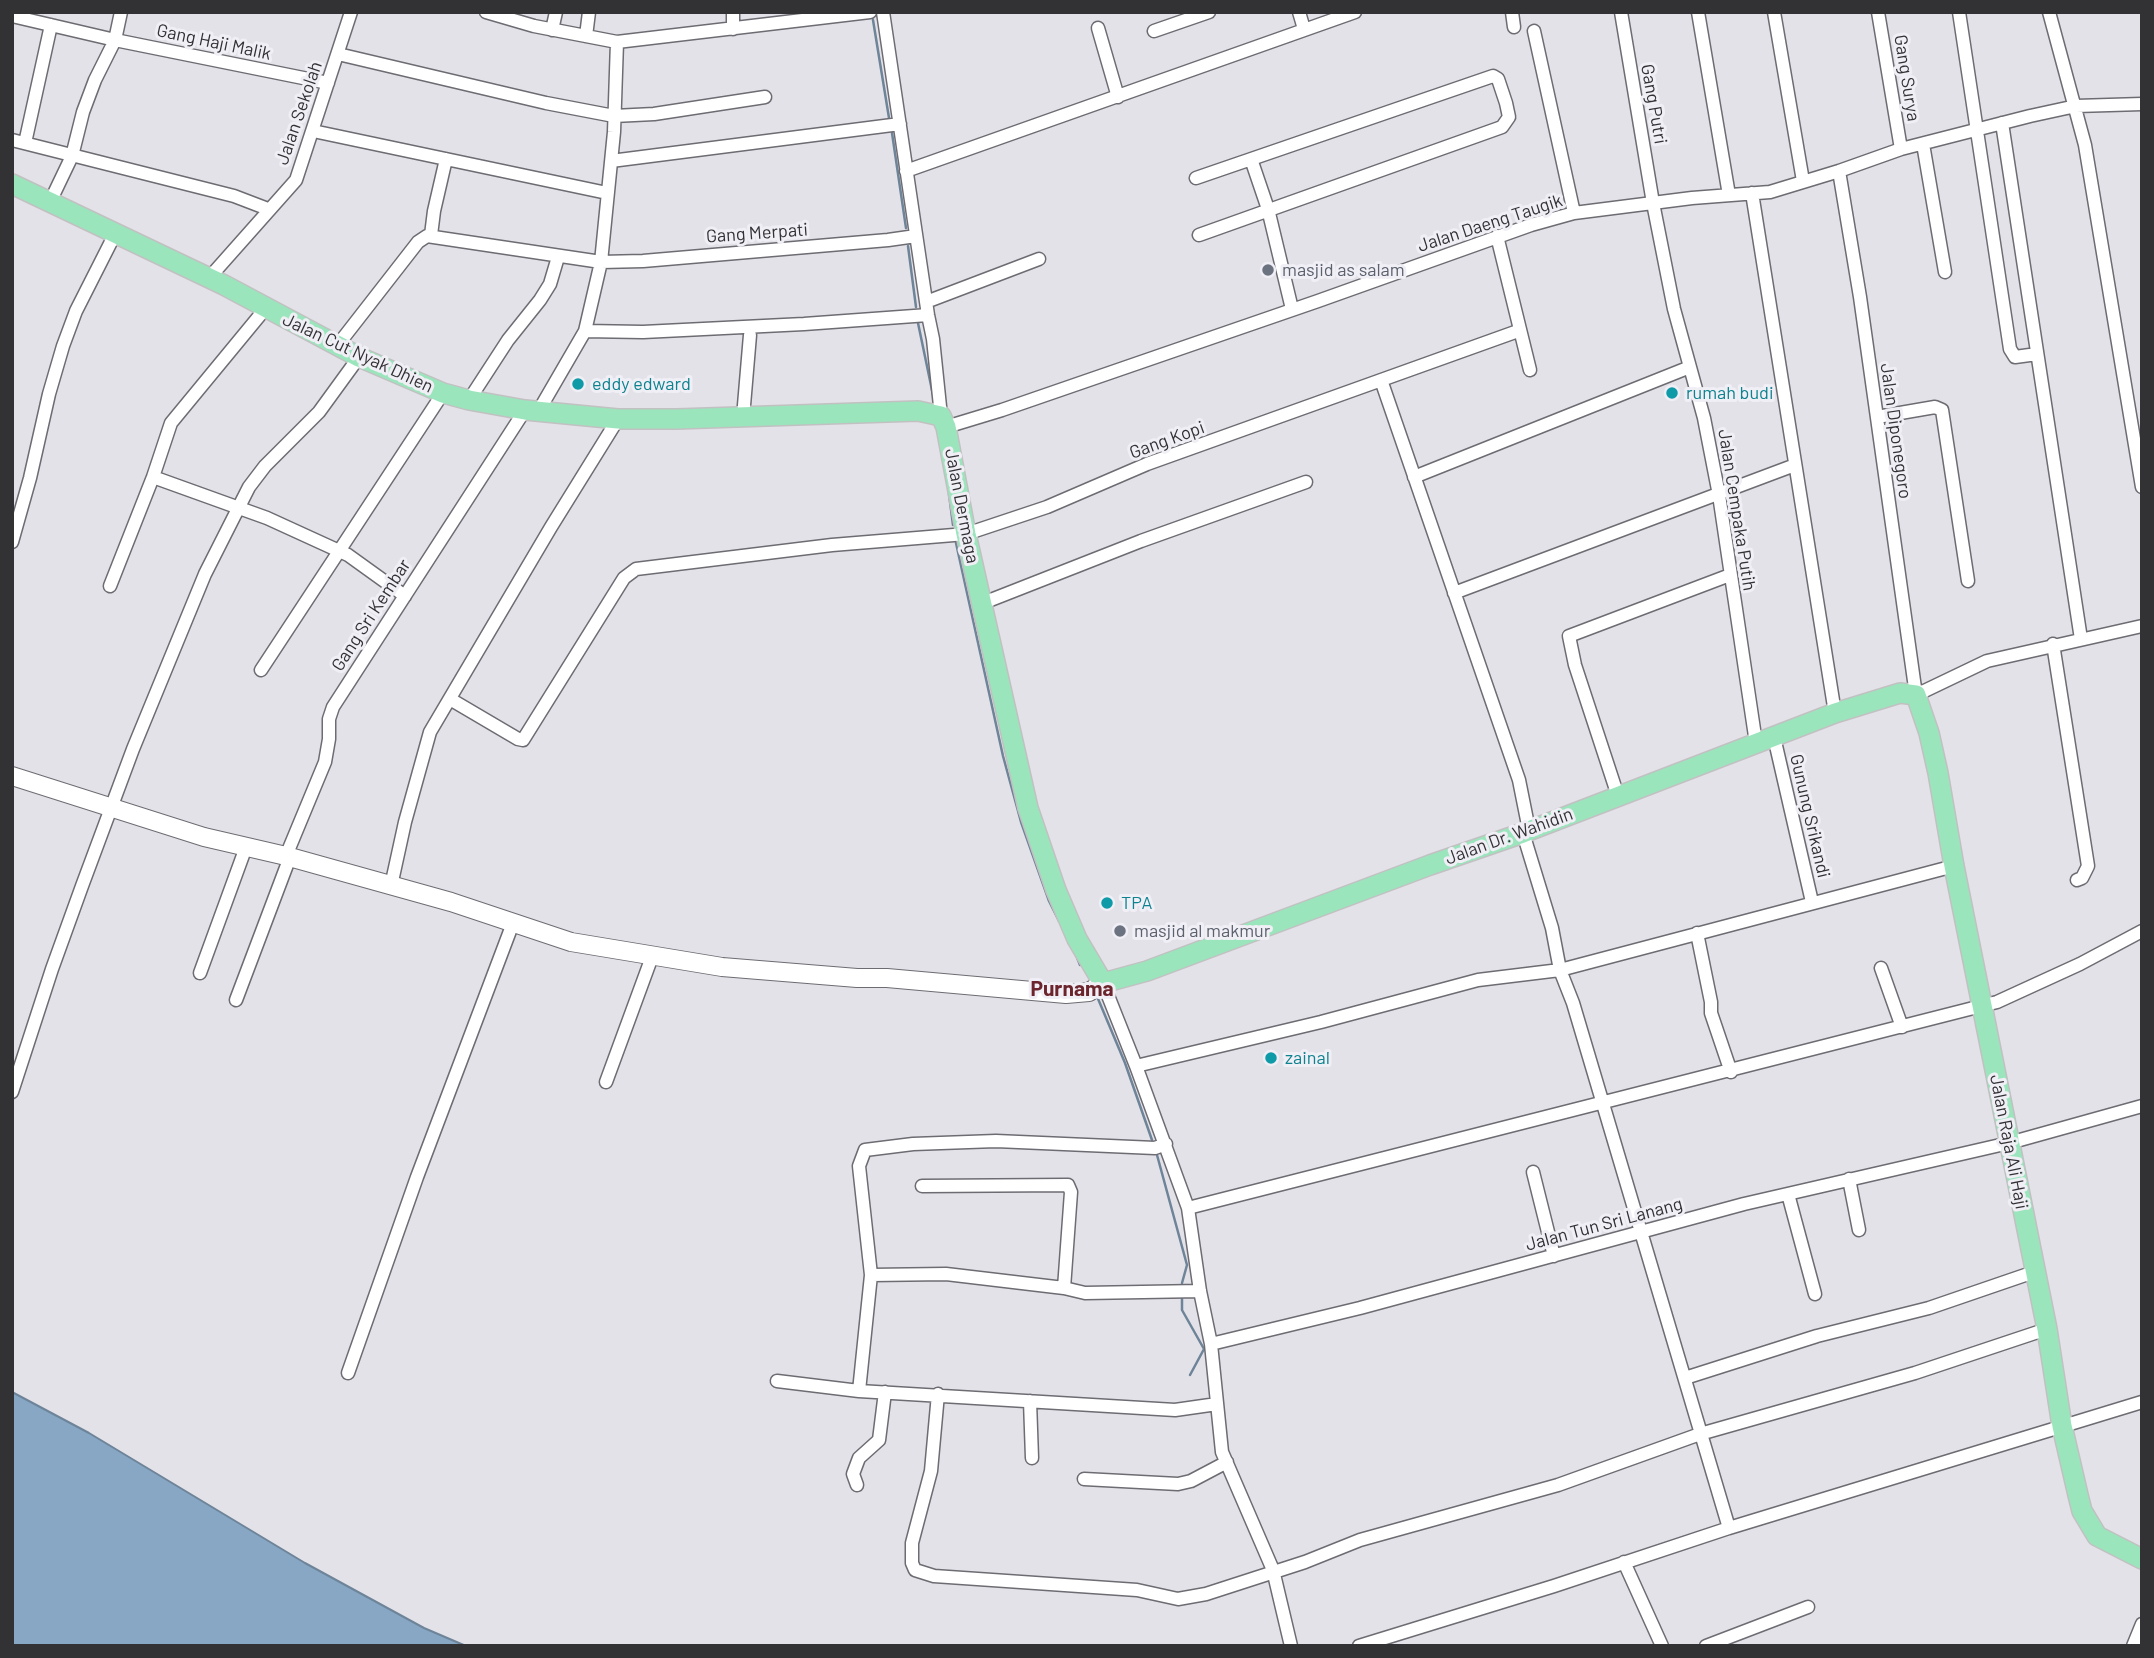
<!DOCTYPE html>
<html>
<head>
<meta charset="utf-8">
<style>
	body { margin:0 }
	#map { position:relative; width:2154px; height:1658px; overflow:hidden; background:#e4e2e9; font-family:Barlow,sans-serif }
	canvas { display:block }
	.frame { position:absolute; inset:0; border:14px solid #323134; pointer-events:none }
</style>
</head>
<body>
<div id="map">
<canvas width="2154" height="1658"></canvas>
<div class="frame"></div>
</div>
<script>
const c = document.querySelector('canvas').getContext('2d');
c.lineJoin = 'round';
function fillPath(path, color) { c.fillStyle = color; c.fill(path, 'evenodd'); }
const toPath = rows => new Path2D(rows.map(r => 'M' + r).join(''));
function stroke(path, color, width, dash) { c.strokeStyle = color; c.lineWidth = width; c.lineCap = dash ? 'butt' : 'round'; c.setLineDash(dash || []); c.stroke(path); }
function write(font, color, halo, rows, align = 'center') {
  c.font = font + ' Barlow,sans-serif'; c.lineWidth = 6; c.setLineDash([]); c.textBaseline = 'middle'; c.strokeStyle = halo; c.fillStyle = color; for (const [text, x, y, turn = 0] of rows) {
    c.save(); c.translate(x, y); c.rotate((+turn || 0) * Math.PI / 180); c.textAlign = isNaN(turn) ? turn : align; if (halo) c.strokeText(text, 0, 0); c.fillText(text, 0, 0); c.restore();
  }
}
const water = toPath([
	[12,1392,89,1433,305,1563,424,1628,466,1646,12,1646,12,1392]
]);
fillPath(water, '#87a7c4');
stroke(water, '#6e8499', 2);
stroke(toPath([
	[873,20,889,118],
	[892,133,906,228],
	[908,246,916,307],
	[918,323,933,395],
	[949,494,953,525],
	[956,543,1003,756,1021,822,1049,901,1059,921],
	[1076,955,1080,965],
	[1096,994,1125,1063,1152,1140],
	[1157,1155,1187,1265,1182,1283],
	[1182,1299,1182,1310,1204,1349,1190,1375]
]), '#6e8499', 2.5);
const street = toPath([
	[486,12,534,26,617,42,870,12],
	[733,12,733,29],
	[883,12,928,315,933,339,941,416],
	[1299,12,1304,29],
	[1512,12,1514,27],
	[1621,12,1653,203,1674,309,1704,418,1719,495,1756,743],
	[1698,12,1729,195],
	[1774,12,1803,181],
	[1878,12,1901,149],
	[1959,12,2010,349,2015,357,2037,354],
	[2049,12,2085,145,2142,487],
	[12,16,115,40,328,83],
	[1098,28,1118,97],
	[552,30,556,12],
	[1154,31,1209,12],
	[1534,31,1574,213],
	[586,36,589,12],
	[338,54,546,103,614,116,654,114,765,97],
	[2002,123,2081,639],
	[313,131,607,193],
	[12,140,234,196,268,209],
	[25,143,51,25],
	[1923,144,1945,272],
	[1251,159,1268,209,1292,309],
	[611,161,900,124],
	[906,171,1355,12],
	[1839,171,1860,297,1916,695,1987,661,2142,626],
	[1196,178,1493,76,1498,79,1506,103,1509,117,1502,127,1199,235],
	[1752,193,1835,713],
	[50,202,72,156,83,112,95,80,115,40,121,12],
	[431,235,434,211,446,159],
	[1497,236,1530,370],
	[209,278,296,180,351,12],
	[926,302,1039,259],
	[585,331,643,332,804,324,928,315],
	[337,346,418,242,427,236,601,262,643,261,888,240,916,236],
	[1381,380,1519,780,1529,830],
	[469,400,508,340,540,300,550,284,558,257],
	[538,412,585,331,601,262,614,132,617,42],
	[743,417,750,335],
	[1877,417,1935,407,1942,410,1968,581],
	[946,427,1002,410,1318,301,1531,225,1574,213,1692,198,1770,192,1839,171,1901,149,2030,116,2076,106,2142,104],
	[153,477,267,518,348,555,405,596],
	[1414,477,1690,367],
	[12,542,30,478,49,394,63,346,76,311,115,234],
	[110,586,153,477,171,423,265,309],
	[1454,593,1795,465],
	[983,603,1141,541,1306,482],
	[2053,644,2088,866,2082,878,2077,880],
	[261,670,443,393],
	[450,699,518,739,523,740,624,578,636,569,832,545,966,534,1047,507,1147,464,1518,331],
	[1774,737,1812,902],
	[1618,796,1575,665,1569,636,1730,575],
	[1523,833,1552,928,1560,970,1573,1003,1729,1528],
	[286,856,325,762,329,739,329,719,333,707,525,410],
	[391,886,405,822,430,732,551,527,618,419],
	[1697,933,1711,1002,1711,1013,1731,1072],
	[1881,968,1902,1027],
	[200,973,246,847],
	[1103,983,1136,1066,1188,1208,1200,1291,1211,1344,1222,1452,1273,1570,1291,1646],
	[236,1000,290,857],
	[1136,1066,1321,1022,1478,980,1560,970,1954,866],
	[606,1082,653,954],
	[12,1092,52,969,82,886,133,749,205,574,249,487,265,466,319,412,359,357],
	[1533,1172,1554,1256],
	[1849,1179,1859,1230],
	[922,1186,1068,1185,1071,1192,1064,1288],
	[1788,1194,1815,1294],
	[1188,1208,1997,1002,2080,964,2142,931],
	[871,1275,946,1274,1064,1288,1085,1293,1200,1291],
	[1211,1344,1360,1308,1744,1204,2009,1143,2142,1106],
	[348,1373,417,1177,513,923],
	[1685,1378,1817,1336,1929,1308,2034,1272],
	[777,1381,859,1391,1175,1410,1217,1404],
	[859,1391,871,1275,859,1166,865,1150,913,1144,996,1141,1155,1148,1166,1144],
	[938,1394,931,1471,912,1543,912,1563,915,1570,934,1576,1137,1590,1178,1599,1206,1594,1305,1562,1360,1540,1558,1485,1700,1434,1915,1373,2047,1329],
	[1030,1401,1032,1458],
	[1084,1479,1178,1484,1191,1481,1227,1462],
	[857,1485,853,1474,859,1458,879,1440,885,1392],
	[1624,1562,1662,1646],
	[1359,1646,1554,1586,1729,1528,2142,1402],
	[1706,1646,1808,1607],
	[2133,1646,2142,1624]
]);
const secondary = toPath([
	[12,776,204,837,286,856,451,902,571,942,722,967,857,978,887,978,1066,994,1089,992,1103,983]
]);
const primary = toPath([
	[12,184,224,285,359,357,443,393,469,400,525,410,618,419,677,419,918,411,941,416,946,427,966,534,1028,808,1056,890,1077,939,1103,983,1147,971,1430,865,1523,833,1835,713,1900,693,1916,695,1929,733,1938,773,1954,866,2047,1329,2062,1426,2078,1495,2082,1511,2097,1536,2142,1559]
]);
stroke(street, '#6d6c72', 15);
stroke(secondary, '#6d6c72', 20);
stroke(primary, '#c2c1c2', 22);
stroke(street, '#fff', 12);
stroke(secondary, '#fff', 18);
stroke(primary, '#9ae5bc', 19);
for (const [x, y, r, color] of [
	[1268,270,7,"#6b7280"],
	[578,384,7,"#0f9aa8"],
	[1672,393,7,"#0f9aa8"],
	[1107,903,7,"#0f9aa8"],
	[1120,931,7,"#6b7280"],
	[1271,1058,7,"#0f9aa8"]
]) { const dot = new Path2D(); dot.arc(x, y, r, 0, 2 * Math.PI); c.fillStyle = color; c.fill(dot); stroke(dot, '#f1eff6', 2.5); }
write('18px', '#323134', '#f1eff6', [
	["Gang Haji Malik",214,42,12],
	["Gang Surya",1907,78,81],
	["Gang Putri",1654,104,80],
	["Jalan Sekolah",299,113,-71],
	["Jalan Daeng Taugik",1490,223,-18],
	["Gang Merpati",757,233,-4],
	["Jalan Cut Nyak Dhien",358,353,25],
	["Jalan Diponegoro",1896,431,82],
	["Gang Kopi",1167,440,-20],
	["Jalan Dermaga",962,506,79],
	["Jalan Cempaka Putih",1737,510,81],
	["Gang Sri Kembar",371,615,-57],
	["Gunung Srikandi",1810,816,77],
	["Jalan Dr. Wahidin",1509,836,-20],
	["Jalan Raja Ali Haji",2009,1142,79],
	["Jalan Tun Sri Lanang",1604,1224,-15]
]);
write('18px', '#5b616d', '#f1eff6', [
	["masjid as salam",1282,270],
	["masjid al makmur",1134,931]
], 'left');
write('18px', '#0d838f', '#f1eff6', [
	["eddy edward",592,384],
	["rumah budi",1686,393],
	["TPA",1121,903],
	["zainal",1285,1058]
], 'left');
write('bold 21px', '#6c252c', '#f1eff6', [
	["Purnama",1072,989]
]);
</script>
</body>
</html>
